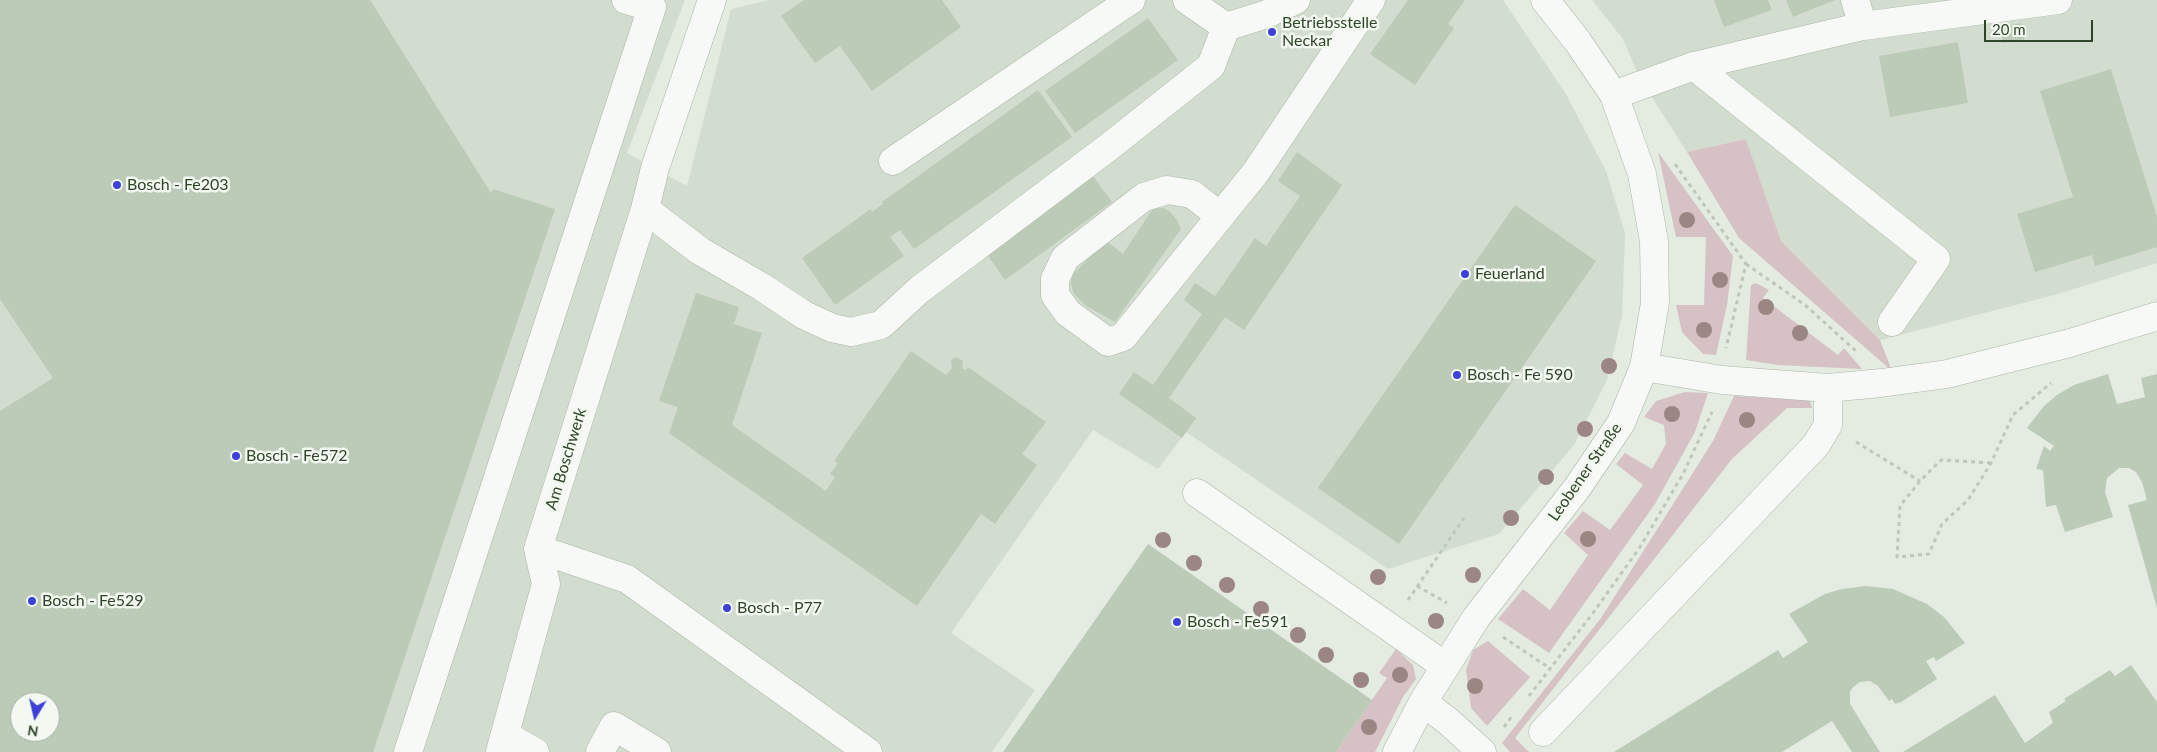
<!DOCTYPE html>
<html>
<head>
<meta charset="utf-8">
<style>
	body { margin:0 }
	#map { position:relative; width:2157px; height:752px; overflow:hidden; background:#e4ebe1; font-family:Lato,sans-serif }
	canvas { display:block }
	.north { position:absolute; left:10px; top:692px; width:50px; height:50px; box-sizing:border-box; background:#f3f8f1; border:1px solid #a5b0a1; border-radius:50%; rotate:189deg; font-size:14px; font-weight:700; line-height:20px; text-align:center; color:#2f4528 }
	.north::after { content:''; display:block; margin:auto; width:18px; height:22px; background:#3d41da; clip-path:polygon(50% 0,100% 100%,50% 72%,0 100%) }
	.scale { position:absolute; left:1984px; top:20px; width:109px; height:22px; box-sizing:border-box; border:2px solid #2f4528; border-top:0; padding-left:6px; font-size:15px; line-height:18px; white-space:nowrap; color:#2f4528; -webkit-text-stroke:4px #f3f8f1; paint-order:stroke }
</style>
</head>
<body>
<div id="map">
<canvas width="2157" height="752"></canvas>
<div class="north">N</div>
<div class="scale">20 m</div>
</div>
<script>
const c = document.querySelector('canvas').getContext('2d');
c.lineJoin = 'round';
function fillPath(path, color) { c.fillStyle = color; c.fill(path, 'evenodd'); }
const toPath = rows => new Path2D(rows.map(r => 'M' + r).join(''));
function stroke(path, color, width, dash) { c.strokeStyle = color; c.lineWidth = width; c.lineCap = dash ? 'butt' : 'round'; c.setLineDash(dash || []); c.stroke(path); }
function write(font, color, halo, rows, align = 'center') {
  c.font = font + ' Lato,sans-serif'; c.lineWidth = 5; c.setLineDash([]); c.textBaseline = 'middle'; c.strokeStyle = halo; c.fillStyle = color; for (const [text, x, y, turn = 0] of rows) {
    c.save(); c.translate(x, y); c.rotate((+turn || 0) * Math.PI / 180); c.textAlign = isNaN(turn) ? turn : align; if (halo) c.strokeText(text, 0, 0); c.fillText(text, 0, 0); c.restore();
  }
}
fillPath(toPath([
	[0,0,685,0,627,153,687,186,731,9,769,0,1503,0,1566,94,1606,171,1625,233,1622,316,1607,380,1574,445,1499,534,1388,569,1186,432,1158,469,1093,430,951,633,1035,690,992,752,0,752],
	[20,702,50,702,50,732,20,732],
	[1592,0,2157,0,2157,263,2058,294,1880,340,1781,241,1746,139,1687,152,1639,77,1623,39]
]), '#d3ddcf');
fillPath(toPath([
	[1746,139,1781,241,1880,340,1892,371,1739,238,1687,152],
	[1658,152,1733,256,1727,305,1716,355,1703,354,1682,332,1676,305,1704,305,1706,237,1676,237],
	[1756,283,1769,290,1763,298,1838,355,1844,348,1862,369,1778,365,1746,360,1751,285],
	[1685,392,1708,393,1695,432,1655,504,1549,653,1498,619,1523,589,1550,610,1588,555,1564,533,1583,511,1610,530,1643,485,1616,464,1625,453,1652,469,1666,444,1664,425,1644,417,1656,401],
	[1734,396,1810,400,1812,408,1787,408,1732,459,1515,738,1529,752,1510,752,1502,743,1601,618,1713,441],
	[1488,641,1530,677,1487,726,1471,708,1466,670,1473,650],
	[1396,649,1413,665,1416,679,1403,697,1375,752,1336,752,1387,678,1379,673]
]), '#d6c2c5');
fillPath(toPath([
	[0,0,370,0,491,193,493,189,555,209,373,752,0,752,0,411,53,378,0,299],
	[20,702,50,702,50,732,20,732],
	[804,0,942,0,961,27,872,91,840,46,815,63,781,16],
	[1408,0,1465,0,1448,24,1454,28,1415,85,1370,54],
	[1714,0,1768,0,1772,10,1724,27],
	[1786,0,1835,0,1793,17],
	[1148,18,1178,60,1075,133,1045,91],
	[2021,23,2024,40,2003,43,2000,27],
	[1958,42,1968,103,1890,117,1879,56],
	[2111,69,2157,217,2157,247,2095,266,2092,255,2035,272,2017,214,2073,197,2040,91],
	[1038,90,1072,137,914,249,900,230,890,237,904,256,835,305,802,258,871,209,872,212,883,204,882,202],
	[1297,152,1342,185,1244,330,1225,317,1169,398,1196,418,1182,438,1119,394,1134,372,1153,385,1202,314,1184,300,1195,283,1215,296,1255,238,1266,246,1300,196,1278,181],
	[1093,176,1112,202,1005,280,986,253],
	[1515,205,1596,261,1399,544,1318,488],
	[1157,208,1164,208,1170,212,1177,220,1181,229,1115,322,1086,306,1074,294,1071,283,1072,277,1074,273,1106,241,1123,254,1152,210],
	[696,293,739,307,734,324,762,333,732,425,826,491,835,477,830,474,838,463,834,461,911,351,946,375,952,368,951,361,955,357,958,358,963,361,962,368,966,370,968,367,1046,422,1022,454,1037,465,995,524,981,514,917,606,669,433,678,407,659,401],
	[2108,374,2117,404,2145,397,2141,378,2157,374,2157,608,2128,505,2147,500,2142,482,2136,472,2129,468,2119,468,2107,478,2105,492,2113,517,2065,532,2056,505,2046,507,2043,470,2036,469,2044,446,2050,451,2054,446,2027,428,2044,406,2057,395,2074,385],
	[1148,544,1372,700,1336,752,1003,752],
	[1866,586,1893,589,1927,604,1944,617,1965,643,1936,661,1934,657,1926,661,1937,679,1901,702,1895,704,1892,699,1889,701,1878,686,1870,681,1860,682,1853,687,1850,692,1850,704,1880,752,1852,752,1832,721,1782,752,1614,752,1778,650,1783,658,1808,642,1789,614,1825,594,1842,589],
	[2131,665,2157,702,2157,752,1903,752,1995,695,2025,743,2053,723,2049,712,2066,701,2064,699,2110,670,2115,676]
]), '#bccab8');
const minor = toPath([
	[1855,0,1863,26],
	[1226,27,1267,14,1296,0],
	[1694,66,1936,259,1892,322],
	[1614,95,1694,66,1863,26,2058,0],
	[893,161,1131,0],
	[645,209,700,251,762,287,804,315,832,328,851,332,881,325,919,290,1110,146,1211,66,1226,27,1187,0],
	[1220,216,1192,194,1167,190,1144,197,1065,258,1055,279,1055,295,1068,313,1108,342,1123,337,1256,172,1371,0],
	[1644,367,1722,380,1828,388,1881,383,1947,374,2070,343,2157,316],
	[1197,493,1445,666],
	[538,549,627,579,868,752],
	[1423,702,1449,722,1482,752],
	[1543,732,1816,445,1828,425,1828,388],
	[505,735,535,752],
	[408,752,652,7,626,0],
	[500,752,546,584,538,549,645,209,655,168,712,0],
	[600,752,614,726,657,752],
	[1397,752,1423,702,1476,618,1577,488,1621,423,1644,367,1655,303,1654,241,1642,174,1614,95,1578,42,1545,0]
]);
stroke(minor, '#aab6a6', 29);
stroke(toPath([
	[1675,164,1746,264,1726,348],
	[1746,264,1805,305,1857,352],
	[1856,442,1920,481],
	[1991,463,1941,460,1920,481,1900,506,1897,557,1929,554,1942,524,1968,500,1991,463,2013,415,2051,383],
	[1417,586,1447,603],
	[1408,600,1464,518],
	[1503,637,1551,669],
	[1529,696,1593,613,1640,547,1683,474,1712,412],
	[1504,727,1512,716]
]), '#bec7bc', 3, [4, 4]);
stroke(minor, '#f6f9f5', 28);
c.fillStyle = '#9c8684';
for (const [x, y] of [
	[1687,220],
	[1720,280],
	[1766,307],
	[1704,330],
	[1800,333],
	[1609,366],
	[1672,414],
	[1747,420],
	[1585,429],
	[1546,477],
	[1511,518],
	[1588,539],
	[1163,540],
	[1194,563],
	[1473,575],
	[1378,577],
	[1227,585],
	[1261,609],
	[1436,621],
	[1298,635],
	[1326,655],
	[1400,675],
	[1361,680],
	[1475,686],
	[1369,727]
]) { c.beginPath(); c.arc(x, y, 8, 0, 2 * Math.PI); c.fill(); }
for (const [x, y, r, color] of [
	[1272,32,5,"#3d41da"],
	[117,185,5,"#3d41da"],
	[1465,274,5,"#3d41da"],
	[1457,375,5,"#3d41da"],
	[236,456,5,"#3d41da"],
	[32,601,5,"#3d41da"],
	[727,608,5,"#3d41da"],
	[1177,622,5,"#3d41da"]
]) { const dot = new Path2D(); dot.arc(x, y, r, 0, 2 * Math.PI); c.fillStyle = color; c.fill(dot); stroke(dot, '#f3f8f1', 2); }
write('16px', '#2f4528', '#f3f8f1', [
	["Betriebsstelle",1282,23],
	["Neckar",1282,41],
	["Bosch - Fe203",127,185],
	["Feuerland",1475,274],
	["Bosch - Fe 590",1467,375],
	["Bosch - Fe572",246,456],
	["Bosch - Fe529",42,601],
	["Bosch - P77",737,608],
	["Bosch - Fe591",1187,622]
], 'left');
write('16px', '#2f4528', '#f3f8f1', [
	["Am Boschwerk",566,459,-73],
	["Leobener Straße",1585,472,-55]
]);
</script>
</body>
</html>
